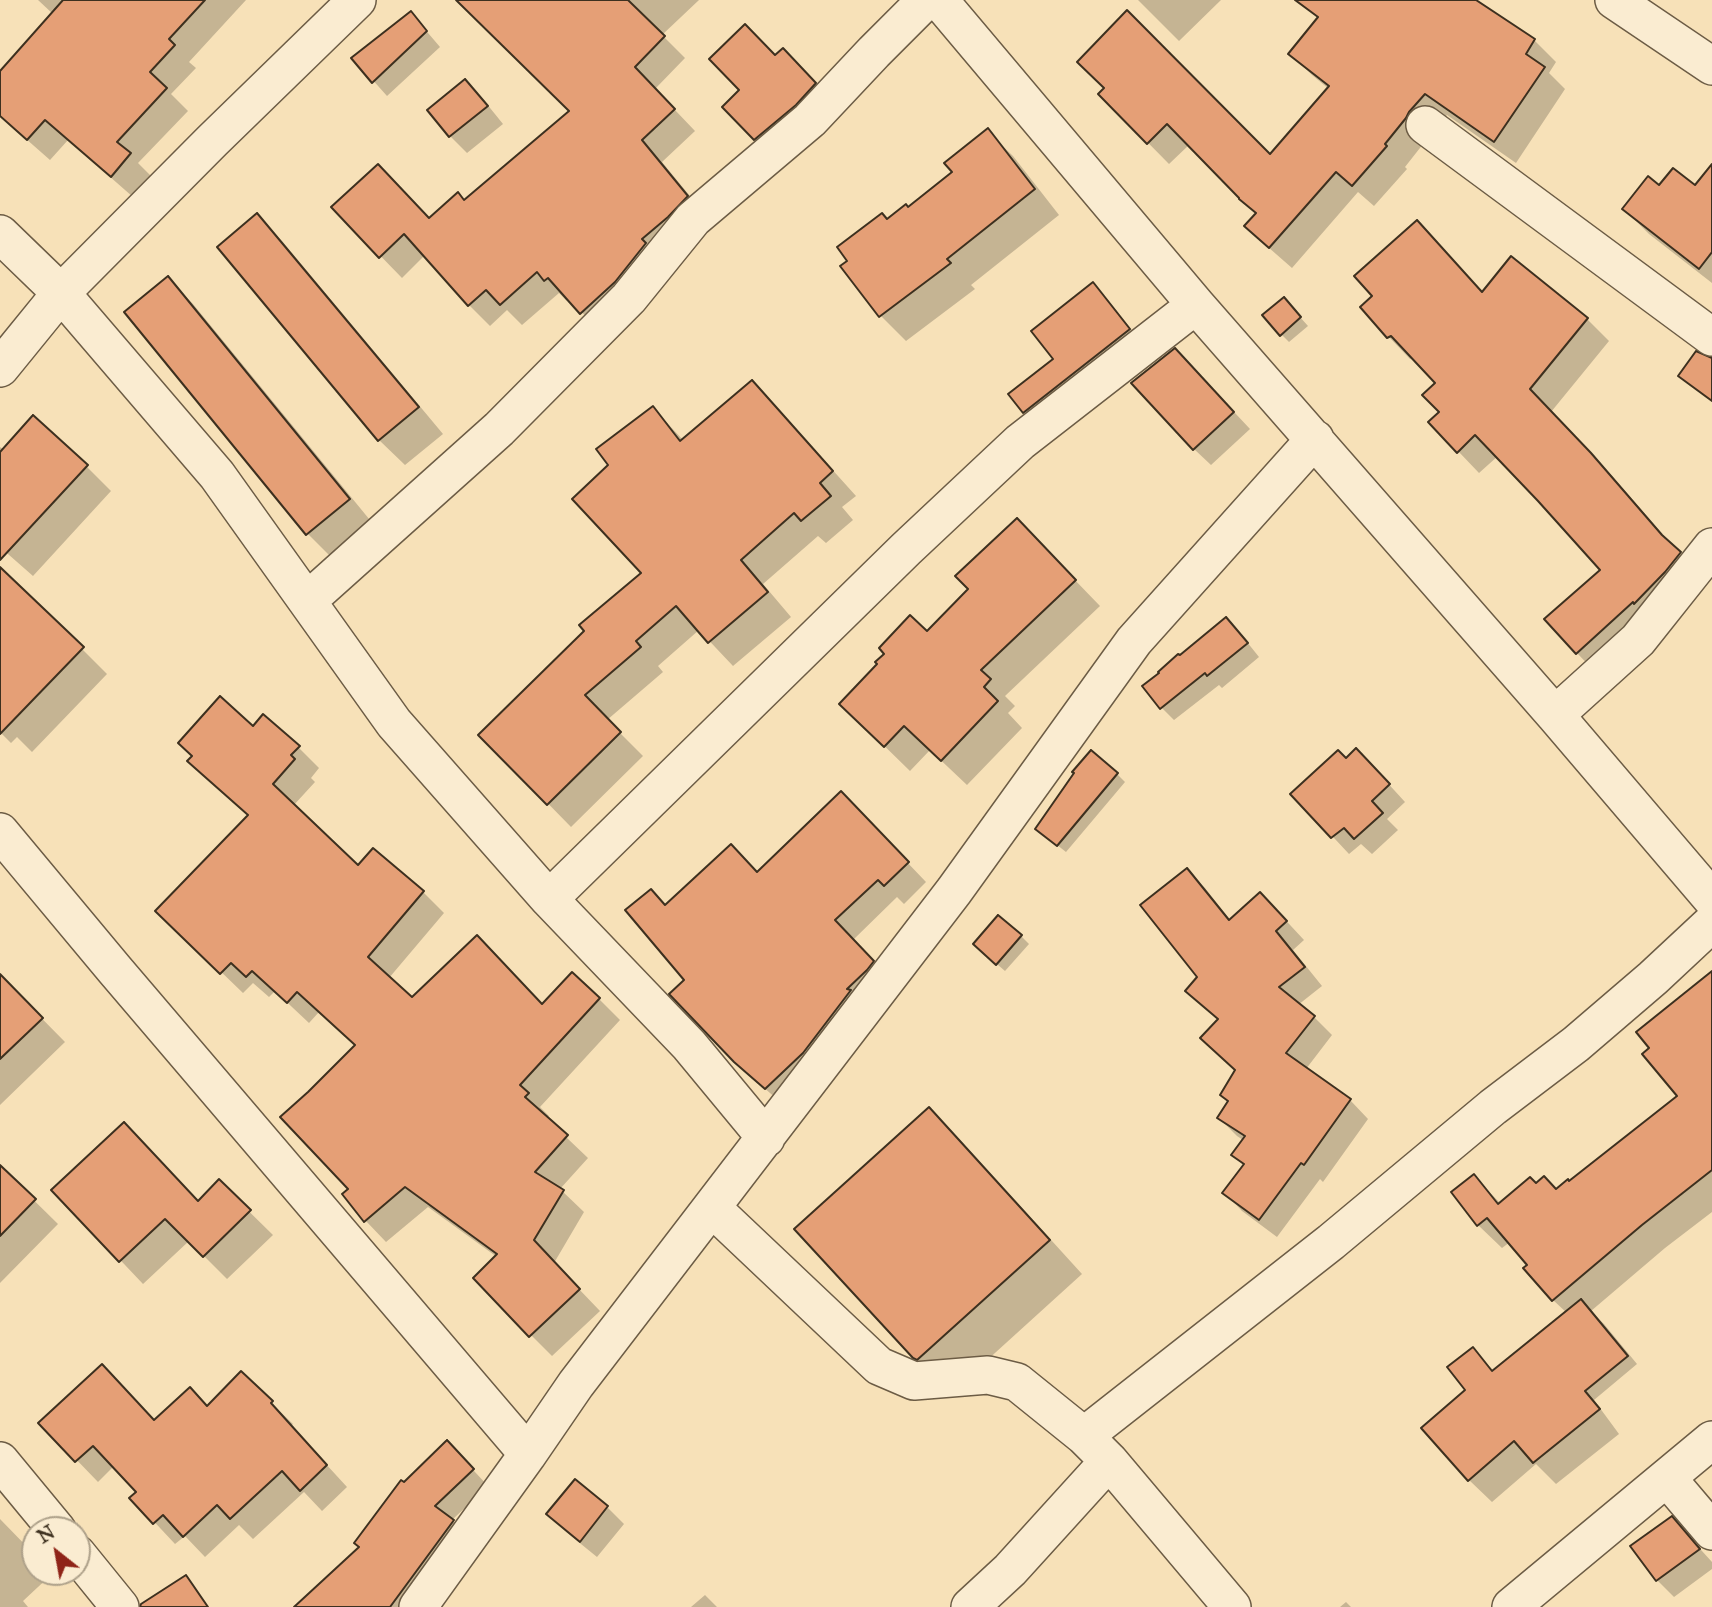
<!DOCTYPE html>
<html>
<head>
<meta charset="utf-8">
<style>
	body { margin:0 }
	#map { position:relative; width:1712px; height:1607px; overflow:hidden; background:#f7e1b8; font-family:"IM FELL Great Primer",serif }
	canvas { display:block }
	.north { position:absolute; left:21px; top:1516px; width:70px; height:70px; box-sizing:border-box; background:#faecd1; border:2px solid #aea18a; border-radius:50%; rotate:329deg; font-size:19px; font-weight:700; line-height:28px; text-align:center; color:#3d301f }
	.north::after { content:''; display:block; margin:auto; width:24px; height:32px; background:#8f2418; clip-path:polygon(50% 0,100% 100%,50% 72%,0 100%) }
</style>
</head>
<body>
<div id="map">
<canvas width="1712" height="1607"></canvas>
<div class="north">N</div>
</div>
<script>
const c = document.querySelector('canvas').getContext('2d');
c.lineJoin = 'round';
function fillPath(path, color) { c.fillStyle = color; c.fill(path, 'evenodd'); }
const toPath = rows => new Path2D(rows.map(r => 'M' + r).join(''));
function stroke(path, color, width, dash) { c.strokeStyle = color; c.lineWidth = width; c.lineCap = dash ? 'butt' : 'round'; c.setLineDash(dash || []); c.stroke(path); }
fillPath(toPath([
	[38,0,246,0,189,62,196,68,171,94,188,111,138,163,151,176,133,197,68,140,50,160,0,116,0,73,53,14],
	[458,0,699,0,662,35,685,58,655,89,695,131,662,162,708,218,602,333,569,299,567,301,559,293,522,325,507,310,490,326,469,305,425,255,402,278,333,207,429,220,465,202,571,111],
	[1138,0,1221,0,1179,41],
	[1328,0,1475,0,1534,40,1556,62,1549,73,1565,89,1516,163,1447,115,1430,134,1427,139,1405,167,1407,169,1374,206,1358,192,1292,268,1268,247,1257,215,1190,144,1169,164,1100,94,1270,156,1329,89,1312,75,1291,54,1320,17],
	[411,13,440,47,387,96,354,59],
	[782,50,830,99,770,154,724,107],
	[465,81,482,98,503,124,467,153,450,136,430,110],
	[987,131,1013,156,1059,215,971,285,975,289,906,341,881,316,843,266,887,220,908,209,954,172],
	[1696,187,1712,189,1712,283,1649,234,1624,209,1660,188],
	[257,216,282,241,443,434,405,465,379,440,219,247],
	[168,278,193,304,374,525,333,559,308,534,126,313],
	[1093,285,1108,300,1144,345,1039,426,1025,412,1056,359],
	[1483,293,1587,319,1609,341,1551,412,1613,477,1678,552,1701,575,1598,675,1577,653,1602,570,1498,456,1479,473,1458,451,1442,412,1438,384,1413,357,1410,359,1389,337,1362,307],
	[1291,307,1308,326,1289,342,1281,334],
	[1192,367,1250,429,1211,465,1194,449],
	[752,382,775,406,856,496,842,507,853,520,826,543,818,536,763,584,791,617,733,666,699,630,658,666,663,672,607,720,643,756,571,827,481,735,643,574,611,466,653,408,684,441],
	[0,447,4,450,86,466,111,491,33,576,0,547],
	[1042,546,1100,606,1005,696,1015,706,1008,713,1022,728,967,785,930,750,910,771,867,729,927,633],
	[0,588,82,649,107,674,32,752,17,737,11,743,0,732],
	[1239,632,1259,657,1222,688,1219,685,1174,720,1161,707],
	[253,728,298,747,319,768,311,778,315,782,293,806,358,868,423,892,444,913,389,978,412,1000,543,1006,599,999,620,1020,540,1107,549,1116,546,1118,588,1158,560,1189,584,1212,554,1263,600,1311,552,1356,531,1335,497,1257,428,1207,386,1242,365,1220,351,1190,357,1046,319,1012,309,1023,275,991,269,997,253,983,243,993,158,911,249,816,211,782],
	[1346,760,1373,767,1405,802,1387,819,1398,830,1372,854,1361,844,1349,854,1293,794],
	[1117,774,1125,782,1066,852,1037,829],
	[859,812,926,882,904,904,897,897,853,940,891,981,785,1106,755,1080,735,1061,686,980,651,891,666,906,758,873],
	[1186,870,1205,888,1231,921,1278,912,1304,940,1293,950,1322,986,1298,1005,1314,1017,1332,1035,1306,1069,1350,1100,1368,1119,1323,1182,1320,1179,1277,1237,1242,1211,1224,1192,1244,1166,1233,1154,1243,1140,1237,1136,1219,1118,1229,1102,1222,1095,1236,1071,1219,1020,1188,991,1199,977],
	[1021,936,1029,944,1005,971,983,952],
	[1712,973,1712,1212,1665,1248,1591,1311,1604,1324,1637,1364,1594,1400,1619,1434,1556,1484,1536,1464,1492,1502,1469,1480,1467,1390,1472,1349,1494,1371,1567,1313,1553,1300,1530,1265,1510,1242,1502,1248,1478,1225,1454,1193,1474,1176,1501,1204,1536,1185,1557,1191,1570,1183,1680,1097],
	[0,976,65,1042,0,1105],
	[928,1109,962,1142,1082,1274,952,1392,948,1390,914,1357],
	[0,1167,58,1224,0,1283],
	[219,1182,273,1235,227,1279,189,1241,143,1284,54,1190,199,1203],
	[241,1374,293,1424,291,1426,347,1487,322,1511,304,1492,253,1539,239,1525,205,1557,185,1536,175,1544,132,1498,138,1492,114,1466,98,1482,41,1423,155,1421,208,1408],
	[462,1458,488,1486,452,1520,468,1537,417,1607,296,1607,361,1547,404,1485],
	[607,1507,624,1524,597,1557,565,1531,549,1514],
	[1672,1518,1712,1562,1712,1569,1674,1597,1657,1580,1632,1547],
	[0,1519,35,1555,35,1572,53,1573,23,1601,28,1607,0,1607],
	[705,1595,717,1607,691,1607],
	[1346,1602,1351,1607,1340,1607]
]), '#0003');
const building = toPath([
	[63,0,205,0,169,39,175,45,150,72,167,88,117,142,131,153,111,177,45,120,27,140,0,116,0,71,63,0],
	[456,0,628,0,665,36,635,67,675,109,642,140,688,196,668,217,642,239,646,243,615,282,580,314,548,278,544,281,537,272,500,305,486,290,468,306,404,234,379,258,331,207,378,164,429,218,458,192,464,200,569,111,456,0],
	[1295,0,1476,0,1535,39,1526,54,1545,67,1494,142,1425,94,1409,112,1406,118,1385,144,1387,146,1352,186,1336,172,1269,248,1244,226,1256,213,1239,199,1239,198,1167,124,1147,144,1098,94,1104,88,1077,62,1127,10,1270,154,1329,86,1288,54,1318,17,1295,0],
	[411,11,427,31,372,83,351,58,411,11],
	[745,24,775,55,783,48,816,83,796,105,754,140,722,107,739,90,709,59,745,24],
	[465,79,488,106,449,137,427,110,465,79],
	[988,128,1035,189,947,259,951,263,879,317,840,266,847,261,837,247,882,213,887,219,906,204,908,207,952,172,944,163,988,128],
	[1712,164,1712,252,1699,269,1622,209,1648,176,1659,185,1673,168,1695,185,1712,164],
	[257,213,419,407,378,441,217,247,257,213],
	[1417,220,1482,292,1511,256,1588,318,1530,389,1591,453,1662,535,1681,552,1665,572,1634,604,1633,602,1576,654,1544,619,1600,570,1538,501,1475,435,1457,453,1428,422,1439,412,1422,395,1435,383,1391,336,1387,338,1360,307,1372,296,1354,276,1417,220],
	[168,276,350,499,306,535,124,312,168,276],
	[1093,282,1130,329,1023,413,1008,394,1053,359,1031,331,1093,282],
	[1284,297,1301,317,1280,336,1262,315,1284,297],
	[1175,348,1234,412,1193,450,1131,383,1175,348],
	[1696,351,1712,358,1712,401,1678,376,1696,351],
	[752,380,833,471,820,483,831,496,801,521,794,513,741,560,768,592,708,643,676,606,636,641,641,647,585,695,621,732,547,805,478,735,584,631,579,625,641,573,572,499,608,465,596,449,653,406,680,441,752,380],
	[33,415,88,465,0,560,0,452,33,415],
	[1017,518,1076,580,981,670,991,679,984,687,998,701,941,761,904,726,884,747,839,704,877,664,875,662,884,654,879,648,910,615,927,631,968,589,955,576,1017,518],
	[0,567,84,647,0,734,0,567],
	[1226,617,1248,643,1207,676,1205,673,1160,709,1142,686,1159,673,1158,672,1178,654,1180,655,1226,617],
	[220,696,253,726,263,714,300,746,291,755,295,759,273,784,358,865,373,848,424,891,368,957,412,997,477,935,542,1004,572,972,600,998,520,1085,529,1093,525,1097,568,1135,535,1172,564,1190,534,1240,580,1289,529,1337,473,1278,497,1254,405,1187,364,1222,342,1194,348,1189,280,1117,308,1092,355,1045,297,992,287,1003,252,971,246,977,231,963,220,974,155,911,248,815,187,761,192,756,178,743,220,696],
	[1356,748,1390,784,1372,801,1383,813,1354,839,1344,828,1331,838,1290,794,1338,750,1346,758,1356,748],
	[1091,750,1118,773,1057,846,1035,829,1074,773,1072,772,1091,750],
	[841,791,909,862,884,886,878,880,835,920,874,961,867,970,847,989,851,990,803,1053,765,1089,734,1062,669,994,684,980,625,910,651,889,665,905,731,844,757,872,841,791],
	[1187,868,1229,920,1260,892,1287,921,1276,931,1305,967,1279,987,1315,1016,1286,1053,1351,1099,1304,1165,1301,1163,1259,1220,1222,1193,1244,1164,1231,1155,1245,1136,1217,1118,1228,1101,1220,1095,1235,1070,1200,1038,1218,1019,1185,991,1197,977,1140,905,1187,868],
	[998,915,1022,935,996,965,973,944,998,915],
	[1712,971,1712,1170,1642,1225,1552,1301,1523,1268,1527,1265,1487,1218,1477,1226,1451,1192,1474,1174,1498,1204,1530,1177,1536,1183,1544,1176,1556,1189,1568,1179,1569,1181,1677,1096,1642,1054,1649,1048,1636,1032,1712,971],
	[0,974,43,1018,0,1059,0,974],
	[929,1107,1050,1240,917,1360,913,1358,794,1229,929,1107],
	[124,1122,198,1201,219,1179,251,1210,203,1257,165,1219,119,1262,51,1190,124,1122],
	[0,1165,36,1199,0,1236,0,1165],
	[1581,1299,1628,1356,1585,1391,1600,1409,1533,1463,1514,1441,1468,1481,1421,1428,1465,1390,1447,1367,1473,1347,1492,1371,1581,1299],
	[102,1364,154,1420,190,1387,207,1406,241,1371,273,1401,271,1403,327,1465,300,1491,282,1471,230,1519,217,1505,183,1537,163,1515,153,1524,129,1498,136,1492,93,1446,75,1462,38,1423,102,1364],
	[447,1440,474,1469,435,1506,454,1520,390,1607,294,1607,359,1547,354,1543,401,1480,404,1482,447,1440],
	[575,1479,608,1506,580,1542,546,1514,575,1479],
	[1672,1516,1700,1549,1656,1581,1630,1546,1672,1516],
	[186,1575,208,1607,140,1607,141,1604,186,1575]
]);
fillPath(building, '#e59f76');
stroke(building, '#3d301f', 2);
const minor = toPath([
	[939,0,1196,305,1555,715,1712,899],
	[1614,0,1712,66],
	[1425,125,1712,337],
	[0,234,61,293,217,475,394,723,549,899,689,1045,766,1138],
	[0,368,61,293,212,141,357,0],
	[307,601,499,429,629,298,693,219,810,120,874,52,926,0],
	[1555,715,1638,640,1712,547],
	[0,832,115,970,528,1454],
	[549,899,906,549,1020,442,1196,305],
	[712,1208,879,1366,914,1381,988,1375,1017,1382,1084,1436,1109,1461,1232,1607],
	[1084,1436,1331,1242,1493,1107,1576,1044,1653,978,1712,923],
	[0,1461,57,1530],
	[1667,1478,1712,1531],
	[77,1554,120,1607],
	[418,1607,528,1454,576,1384,954,891,1134,641,1315,439],
	[970,1607,1010,1570,1109,1461],
	[1511,1607,1712,1440]
]);
stroke(minor, '#6c5c45', 40);
stroke(minor, '#faecd1', 37);
</script>
</body>
</html>
